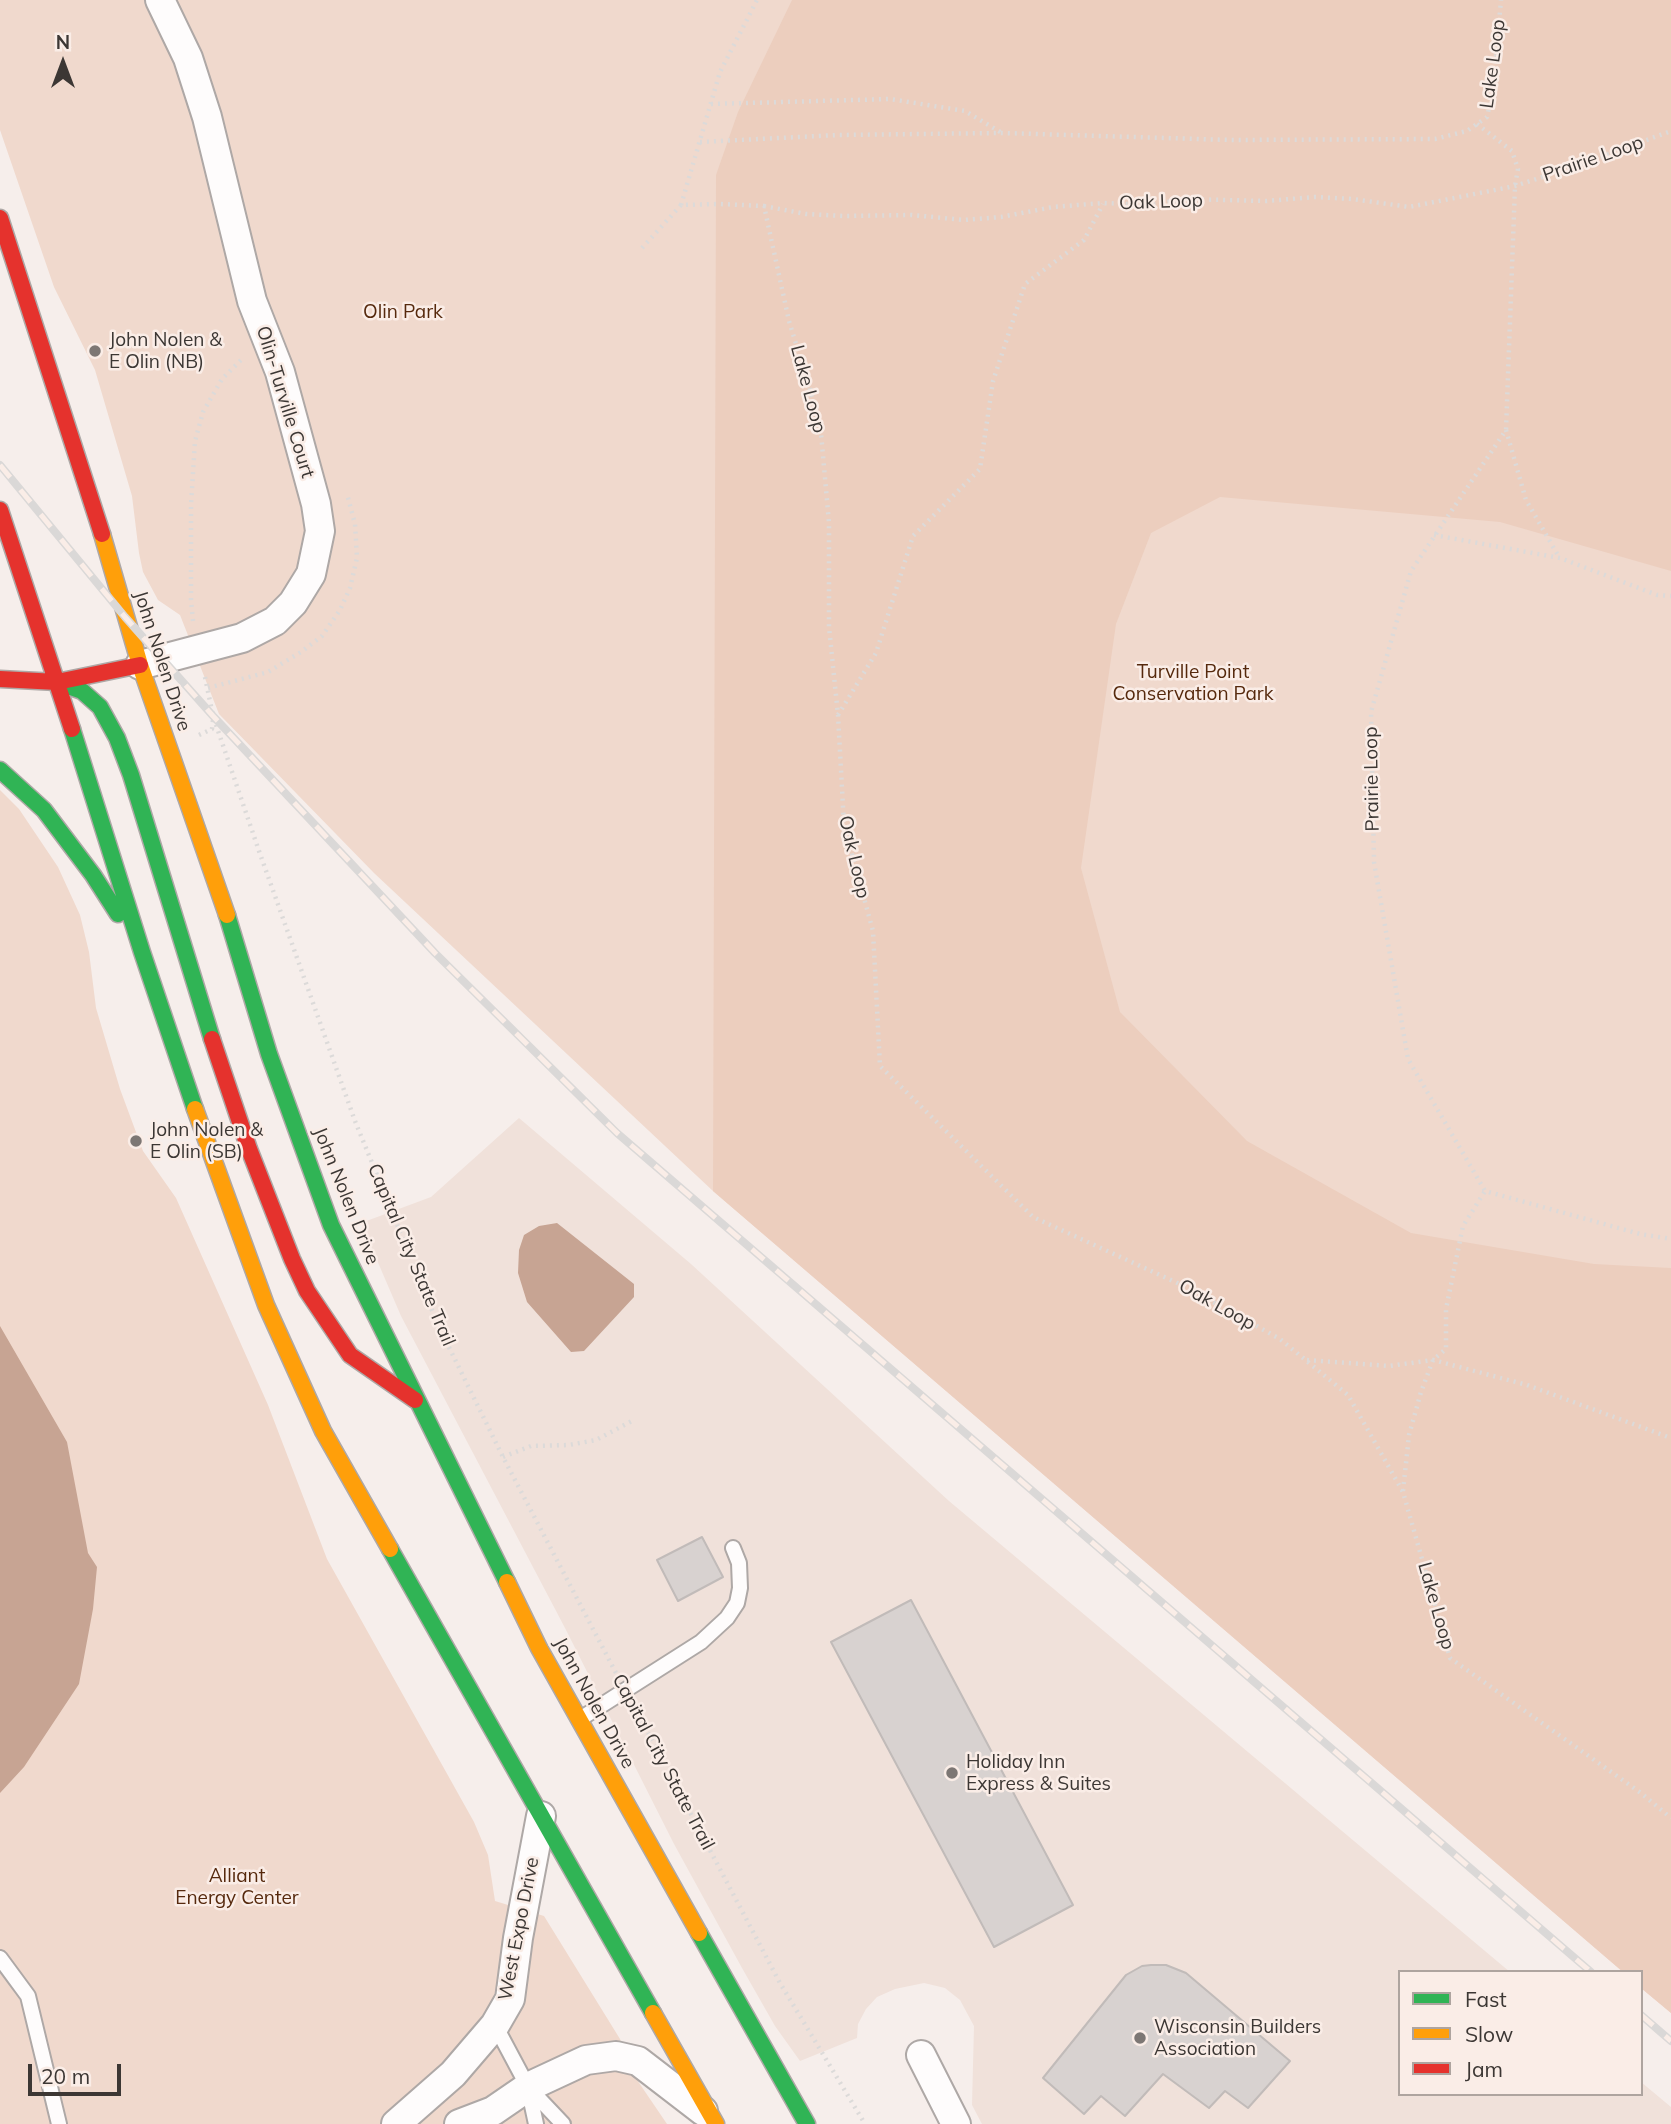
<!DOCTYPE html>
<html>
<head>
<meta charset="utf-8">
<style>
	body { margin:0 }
	#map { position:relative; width:1671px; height:2124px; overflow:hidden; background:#f6eeeb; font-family:Mulish,sans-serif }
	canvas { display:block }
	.legend { position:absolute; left:1398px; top:1970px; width:245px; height:126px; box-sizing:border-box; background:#faede7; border:2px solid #aea49f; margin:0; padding:9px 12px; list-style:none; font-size:21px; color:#3c3734 }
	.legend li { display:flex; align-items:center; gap:14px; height:35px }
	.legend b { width:35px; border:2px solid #aea49f }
	.north { position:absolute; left:28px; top:28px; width:70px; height:70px; -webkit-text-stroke:5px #faede7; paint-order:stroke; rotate:0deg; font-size:19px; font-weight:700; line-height:28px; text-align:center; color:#3c3734 }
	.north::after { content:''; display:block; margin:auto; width:24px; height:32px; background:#3c3734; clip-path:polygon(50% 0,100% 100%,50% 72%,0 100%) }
	.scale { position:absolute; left:28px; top:2064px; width:93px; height:32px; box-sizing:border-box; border:4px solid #3c3734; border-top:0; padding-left:9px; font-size:21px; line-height:24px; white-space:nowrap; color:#3c3734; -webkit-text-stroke:5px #faede7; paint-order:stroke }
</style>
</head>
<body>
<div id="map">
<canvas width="1671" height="2124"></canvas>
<ul class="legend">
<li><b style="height:9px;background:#30b455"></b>Fast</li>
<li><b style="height:9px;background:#ff9f0a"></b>Slow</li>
<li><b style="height:9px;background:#e5322d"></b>Jam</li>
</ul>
<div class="north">N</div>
<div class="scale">20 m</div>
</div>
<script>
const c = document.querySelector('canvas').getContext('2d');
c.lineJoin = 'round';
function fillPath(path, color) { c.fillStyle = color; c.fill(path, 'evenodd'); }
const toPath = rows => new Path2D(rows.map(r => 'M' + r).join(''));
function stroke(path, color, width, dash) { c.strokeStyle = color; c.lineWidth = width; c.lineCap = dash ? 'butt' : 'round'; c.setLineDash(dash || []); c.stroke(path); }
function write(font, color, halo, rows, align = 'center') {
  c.font = font + ' Mulish,sans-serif'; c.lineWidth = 5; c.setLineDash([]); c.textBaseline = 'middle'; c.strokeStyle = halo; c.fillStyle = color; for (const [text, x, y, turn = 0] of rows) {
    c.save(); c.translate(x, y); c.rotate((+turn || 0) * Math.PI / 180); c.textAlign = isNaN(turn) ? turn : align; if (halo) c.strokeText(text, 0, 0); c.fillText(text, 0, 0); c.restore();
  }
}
fillPath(toPath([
	[519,1118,691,1264,949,1501,1510,1972,1400,1972,1400,2094,1641,2094,1641,2082,1671,2107,1671,2124,982,2124,972,2105,974,2026,960,2000,945,1988,924,1983,895,1989,877,1997,866,2009,858,2024,857,2038,800,2061,775,2026,742,1968,674,1844,565,1628,401,1316,361,1223,431,1197]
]), '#f0e1da');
fillPath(toPath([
	[0,0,1671,0,1671,2013,1641,1988,1641,1972,1623,1972,713,1191,374,873,219,714,180,615,158,600,143,572,139,553,132,496,95,370,54,287,0,130],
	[0,790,19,809,58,867,80,915,89,952,96,1008,120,1089,143,1151,176,1198,268,1405,327,1559,474,1822,488,1855,495,1901,544,1916,620,2039,633,2074,667,2124,0,2124]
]), '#f0d9cd');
fillPath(toPath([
	[792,0,1671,0,1671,571,1500,522,1220,497,1151,533,1116,624,1081,868,1120,1012,1247,1141,1411,1233,1594,1264,1671,1268,1671,2013,1641,1988,1641,1972,1623,1972,713,1191,716,175,738,112]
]), '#eccebe');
fillPath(toPath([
	[557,1223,634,1284,634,1297,584,1351,571,1352,527,1302,518,1273,519,1250,524,1235,539,1226],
	[0,1326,67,1442,88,1553,97,1567,93,1609,79,1684,24,1767,0,1793]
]), '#c7a493');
const building = toPath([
	[702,1537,723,1577,678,1601,657,1560,702,1537],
	[911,1600,1073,1905,994,1947,831,1642,911,1600],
	[1151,1965,1166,1965,1186,1973,1290,2061,1248,2108,1225,2091,1209,2108,1163,2074,1125,2116,1101,2096,1084,2114,1043,2078,1126,1975,1142,1966,1151,1965]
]);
fillPath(building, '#d8d2d0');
stroke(building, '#c1bbb9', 2);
const lane = toPath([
	[580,1719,701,1642,727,1618,737,1603,740,1588,739,1563,733,1548],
	[0,1958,28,1996,59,2124],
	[495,2025,528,2087,536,2124],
	[528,2087,563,2124]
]);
const street = toPath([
	[140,665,242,638,275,621,293,603,311,574,320,531,316,504,280,372,252,301,207,117,188,58,160,0],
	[921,2055,956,2124],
	[396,2124,453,2074,495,2025,510,1999,518,1938,541,1816],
	[459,2124,493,2111,528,2087,586,2060,616,2056,638,2061,703,2111]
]);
const fast = toPath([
	[57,682,82,691,100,707,117,738,131,775,212,1039],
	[72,729,142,952,195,1109],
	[0,770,44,810,93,875,118,914],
	[227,915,269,1054,331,1225,507,1582],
	[390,1549,653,2013],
	[699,1933,807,2124]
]);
const slow = toPath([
	[102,534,140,665,227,915],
	[195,1109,266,1305,323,1431,390,1549],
	[507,1582,539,1648,699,1933],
	[653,2013,716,2124]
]);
const jam = toPath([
	[0,218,102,534],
	[0,510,72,729],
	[0,679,57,682,140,665],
	[212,1039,249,1149,292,1259,307,1291,350,1355,415,1400]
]);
stroke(lane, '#aea8a6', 18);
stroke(street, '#aea8a6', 32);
stroke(fast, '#aea8a6', 19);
stroke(slow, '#aea8a6', 19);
stroke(jam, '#aea8a6', 19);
stroke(toPath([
	[711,104,890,99,965,111,1002,133],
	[1477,124,1512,151,1518,169,1515,186,1506,430,1411,571,1371,712,1374,862,1408,1059,1485,1191,1640,1234,1671,1239],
	[700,142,838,135,1003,133,1231,140,1435,139,1467,131,1487,117,1493,90,1501,0],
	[681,205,720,72,757,0],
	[764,206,806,214,844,216,912,215,964,220,1001,217,1053,207,1103,203,1151,205,1184,199,1266,201,1315,197,1353,199,1409,207,1515,186,1579,165,1671,131],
	[642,248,681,205,720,204,764,206,789,321,820,422,829,523,829,627,838,715,844,825,873,931,880,1066,1033,1217,1184,1286,1280,1339,1348,1395,1403,1492,1450,1658,1641,1793,1671,1818],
	[1506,430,1526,500,1559,557],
	[1434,535,1560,558,1657,595,1671,596],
	[193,621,191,600,191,505,195,441,203,412,222,379,243,358],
	[205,677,213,716,259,851,355,1121,438,1325,503,1457,616,1673],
	[208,688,268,672,301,652,322,636,340,610,350,588,357,558,355,524,347,494],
	[838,715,876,653,913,536,980,469,993,381,1025,284,1084,240,1103,204],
	[199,735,212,729,213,720],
	[1307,1360,1389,1366,1433,1360,1527,1385,1671,1438],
	[503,1457,531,1446,569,1445,596,1440,632,1421],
	[1403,1491,1409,1435,1421,1392,1433,1360,1446,1349,1446,1309,1463,1226,1485,1191],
	[635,1708,780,1983,865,2124]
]), '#dcdad9', 4.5, [2, 5]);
stroke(lane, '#fefcfc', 14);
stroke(street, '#fefcfc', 28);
stroke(fast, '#30b455', 16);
stroke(slow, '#ff9f0a', 16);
stroke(jam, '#e5322d', 16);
const rail = toPath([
	[0,465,125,617,213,716,435,953,617,1133,1591,1972],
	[1641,2015,1671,2041]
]);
stroke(rail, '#dad8d7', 8);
stroke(rail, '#faede7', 5, [16]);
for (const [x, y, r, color] of [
	[95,351,7,"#7d7774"],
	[136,1141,7,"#7d7774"],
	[952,1773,7,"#7d7774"],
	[1140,2038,7,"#7d7774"]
]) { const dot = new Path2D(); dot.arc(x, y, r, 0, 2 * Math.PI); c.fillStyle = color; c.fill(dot); stroke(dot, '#faede7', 2.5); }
write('19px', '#3c3734', '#faede7', [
	["Lake Loop",1493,64,-82],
	["Prairie Loop",1593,159,-19],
	["Oak Loop",1161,202,-2],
	["Lake Loop",808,389,75],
	["Olin-Turville Court",285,402,73],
	["John Nolen Drive",162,661,72],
	["Prairie Loop",1372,779,-91],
	["Oak Loop",854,857,77],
	["John Nolen Drive",346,1196,68],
	["Capital City State Trail",411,1255,67],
	["Oak Loop",1217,1305,29],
	["Lake Loop",1436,1606,74],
	["John Nolen Drive",594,1703,61],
	["Capital City State Trail",663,1762,62],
	["West Expo Drive",519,1929,-79]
]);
write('19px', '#56290d', '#faede7', [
	["Olin Park",403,312],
	["Turville Point",1193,672],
	["Conservation Park",1193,694],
	["Alliant",237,1876],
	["Energy Center",237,1898]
]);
write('19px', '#3c3734', '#faede7', [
	["John Nolen &",109,340],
	["E Olin (NB)",109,362],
	["John Nolen &",150,1130],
	["E Olin (SB)",150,1152],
	["Holiday Inn",966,1762],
	["Express & Suites",966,1784],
	["Wisconsin Builders",1154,2027],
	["Association",1154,2049]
], 'left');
</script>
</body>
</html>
